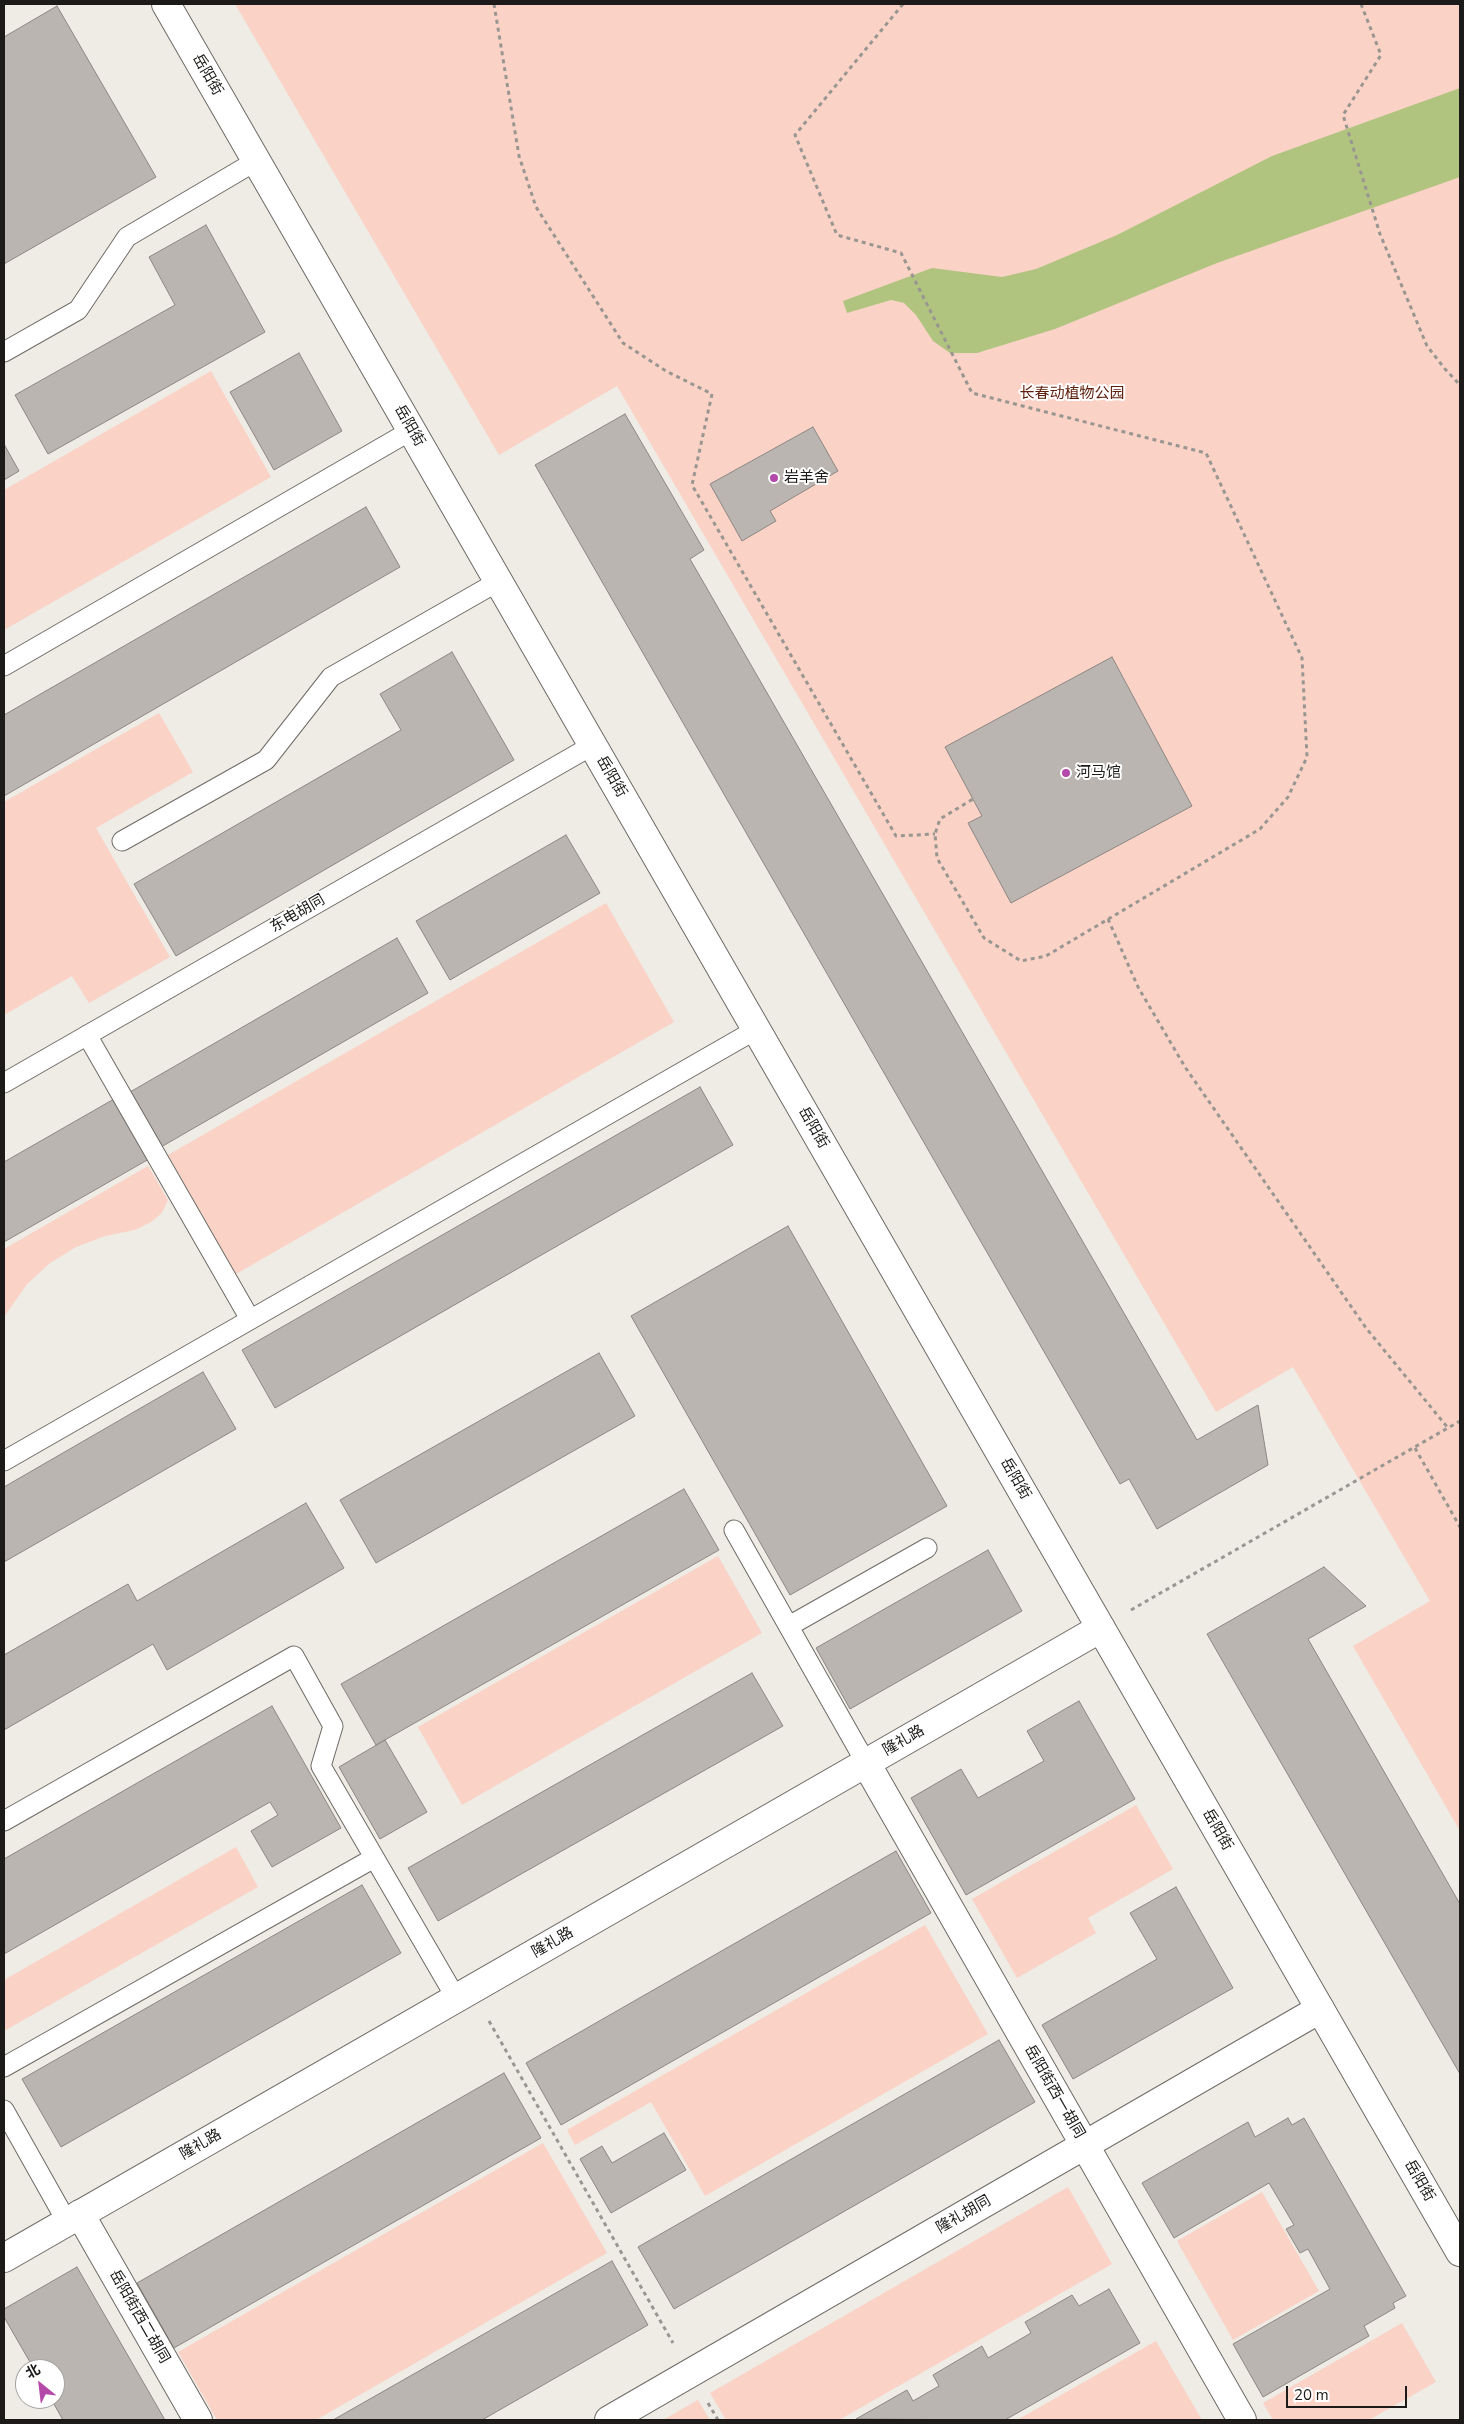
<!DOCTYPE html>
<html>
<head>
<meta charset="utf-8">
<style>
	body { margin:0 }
	#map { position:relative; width:1464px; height:2424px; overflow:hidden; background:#efebe5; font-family:"Nunito Sans","Noto Sans SC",sans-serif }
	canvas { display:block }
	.frame { position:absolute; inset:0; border:5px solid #1c1b19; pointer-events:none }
	.north { position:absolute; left:15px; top:2359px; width:50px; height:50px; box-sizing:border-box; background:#fff; border:1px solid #a4a4a3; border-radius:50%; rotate:331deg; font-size:14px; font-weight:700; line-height:20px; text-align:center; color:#1c1b19 }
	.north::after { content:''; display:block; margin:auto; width:18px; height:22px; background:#b549a9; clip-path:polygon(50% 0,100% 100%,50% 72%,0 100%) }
	.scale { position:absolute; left:1286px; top:2386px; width:121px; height:22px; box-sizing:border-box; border:2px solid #1c1b19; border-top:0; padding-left:6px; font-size:15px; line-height:18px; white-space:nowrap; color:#1c1b19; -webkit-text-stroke:4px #fff; paint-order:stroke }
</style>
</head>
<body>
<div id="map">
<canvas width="1464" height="2424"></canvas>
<div class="frame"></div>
<div class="north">北</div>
<div class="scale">20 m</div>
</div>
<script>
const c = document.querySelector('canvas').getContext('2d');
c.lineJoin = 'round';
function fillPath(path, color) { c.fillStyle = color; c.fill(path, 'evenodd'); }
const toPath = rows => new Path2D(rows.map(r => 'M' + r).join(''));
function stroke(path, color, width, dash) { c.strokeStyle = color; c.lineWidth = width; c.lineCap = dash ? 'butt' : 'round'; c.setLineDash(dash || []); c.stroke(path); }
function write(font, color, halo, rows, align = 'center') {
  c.font = font + ' "Nunito Sans","Noto Sans SC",sans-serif'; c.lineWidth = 4; c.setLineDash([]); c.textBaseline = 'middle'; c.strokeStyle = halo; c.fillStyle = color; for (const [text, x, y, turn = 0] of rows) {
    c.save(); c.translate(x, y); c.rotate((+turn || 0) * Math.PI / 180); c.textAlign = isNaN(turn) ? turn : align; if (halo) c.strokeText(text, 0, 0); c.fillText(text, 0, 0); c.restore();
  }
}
fillPath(toPath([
	[235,4,1460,4,1460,1831,1353,1646,1430,1601,1293,1367,1216,1412,617,386,499,455],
	[211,371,271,477,4,630,4,490],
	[159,713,193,772,96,828,170,957,89,1003,72,976,4,1015,4,802],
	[606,903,674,1022,236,1274,168,1155],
	[148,1166,168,1200,162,1213,151,1222,135,1230,105,1236,76,1247,50,1263,27,1284,4,1317,4,1249],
	[718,1556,762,1633,462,1805,418,1727],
	[1136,1805,1173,1869,1088,1918,1096,1933,1017,1978,972,1899],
	[236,1847,258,1887,4,2031,4,1980],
	[925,1925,988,2034,705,2196,651,2102,575,2145,567,2130],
	[543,2143,607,2253,316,2420,217,2420,178,2352],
	[1068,2187,1112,2264,839,2420,726,2420,710,2393],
	[1262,2192,1319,2291,1233,2340,1177,2241],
	[1402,2323,1436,2382,1369,2420,1273,2420,1263,2403],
	[1156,2341,1202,2420,1017,2420],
	[698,2400,710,2420,663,2420]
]), '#fad2c6');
fillPath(toPath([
	[1460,88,1460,177,1217,263,1055,329,977,353,950,353,933,341,916,315,904,303,891,300,847,313,843,301,932,268,1002,277,1036,269,1117,235,1272,156]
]), '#b1c47f');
const building = toPath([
	[57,6,156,177,4,264,4,37,57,6],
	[206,225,265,332,48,454,15,395,175,305,149,257,206,225],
	[299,353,342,431,274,470,230,392,299,353],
	[625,414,704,550,690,559,1197,1440,1258,1405,1268,1465,1157,1529,1129,1479,1120,1484,535,465,625,414],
	[813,427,838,471,770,511,776,521,742,541,710,484,813,427],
	[4,444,19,471,4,480,4,444],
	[366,507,400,567,4,796,4,715,366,507],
	[452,652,514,760,176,956,134,884,401,730,380,694,452,652],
	[1112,657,1192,806,1011,903,968,823,982,816,945,747,1112,657],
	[566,835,600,893,450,980,416,921,566,835],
	[397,938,428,993,161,1147,130,1092,397,938],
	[700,1087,733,1145,275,1408,242,1350,700,1087],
	[114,1099,149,1159,4,1242,4,1162,114,1099],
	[788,1226,947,1506,790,1595,631,1316,788,1226],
	[599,1353,635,1416,376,1563,340,1500,599,1353],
	[203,1372,236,1429,4,1562,4,1487,203,1372],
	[684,1489,719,1550,376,1745,341,1684,684,1489],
	[306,1503,344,1568,167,1670,153,1644,4,1730,4,1655,128,1584,137,1601,306,1503],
	[988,1550,1022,1611,850,1709,816,1648,988,1550],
	[1324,1567,1366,1606,1308,1639,1460,1904,1460,2074,1207,1634,1324,1567],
	[752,1673,783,1726,438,1921,408,1868,752,1673],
	[1079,1701,1135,1799,966,1895,911,1798,961,1769,978,1798,1044,1761,1027,1731,1079,1701],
	[272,1706,341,1828,272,1867,251,1831,278,1815,270,1802,4,1954,4,1859,272,1706],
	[385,1740,427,1812,380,1839,339,1767,385,1740],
	[896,1851,931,1913,561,2125,526,2063,896,1851],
	[362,1885,401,1953,61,2147,22,2079,362,1885],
	[1176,1887,1233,1988,1073,2079,1042,2025,1157,1959,1130,1913,1176,1887],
	[999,2040,1035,2102,674,2309,638,2247,999,2040],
	[504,2073,541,2138,174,2348,137,2283,504,2073],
	[1288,2118,1292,2125,1304,2118,1406,2296,1393,2303,1395,2308,1364,2326,1369,2336,1263,2397,1233,2344,1330,2289,1308,2249,1300,2253,1286,2229,1294,2225,1269,2183,1174,2238,1142,2183,1248,2122,1255,2137,1288,2118],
	[664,2133,686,2170,611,2213,580,2159,602,2146,612,2163,664,2133],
	[612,2261,648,2325,482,2420,333,2420,612,2261],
	[77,2267,165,2420,63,2420,51,2399,55,2399,55,2369,34,2369,4,2317,4,2309,77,2267],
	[1109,2289,1140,2343,1005,2420,856,2419,907,2390,913,2401,939,2386,933,2375,982,2346,988,2358,1031,2333,1025,2322,1072,2295,1079,2306,1109,2289]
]);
fillPath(building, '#bbb5b1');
stroke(building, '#8c8783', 1);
const service = toPath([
	[4,352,78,310,127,237,256,161],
	[4,666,412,430],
	[122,841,266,760,331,677,499,581],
	[87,1035,250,1319],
	[4,1083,593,745],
	[4,1461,757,1029],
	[734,1530,866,1763],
	[789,1626,927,1548],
	[4,1821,294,1656,333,1726,321,1766,456,1998],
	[4,2067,374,1858],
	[4,2110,67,2222]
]);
const minor = toPath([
	[866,1763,1242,2420],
	[80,2214,198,2420],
	[609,2420,1320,2009]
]);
const tertiary = toPath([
	[166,4,1460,2252],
	[4,2258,1101,1628]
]);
stroke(service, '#6e6a65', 21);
stroke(minor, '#6e6a65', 30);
stroke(tertiary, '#6e6a65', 30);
stroke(toPath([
	[494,4,519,156,536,207,623,343,666,371,712,394,692,485,896,836,935,834],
	[903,4,795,135,837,235,901,253,972,393,1206,453,1302,658,1307,757,1288,797,1260,829,1046,956,1021,961,984,938,937,858,935,834,940,819,973,799],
	[1361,4,1381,55,1343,115,1380,234,1427,346,1445,369,1460,385],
	[1108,919,1138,987,1185,1067,1366,1328,1448,1428],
	[1415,1448,1460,1527],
	[1131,1610,1460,1421],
	[489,2021,673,2343],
	[708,2403,718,2420]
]), '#999692', 3, [4, 4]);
stroke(service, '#fff', 19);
stroke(minor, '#fff', 28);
stroke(tertiary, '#fff', 28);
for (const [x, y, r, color] of [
	[774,478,5,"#b549a9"],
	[1066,773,5,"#b549a9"]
]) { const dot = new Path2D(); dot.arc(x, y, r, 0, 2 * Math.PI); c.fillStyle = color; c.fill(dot); stroke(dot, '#fff', 2); }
write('15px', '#1c1b19', '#fff', [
	["岳阳街",207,75,60],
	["岳阳街",409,426,60],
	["岳阳街",611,777,60],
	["东电胡同",298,914,-30],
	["岳阳街",813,1128,60],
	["岳阳街",1015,1479,60],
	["隆礼路",904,1741,-30],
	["岳阳街",1217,1830,60],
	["隆礼路",553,1943,-30],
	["岳阳街西一胡同",1054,2092,60],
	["隆礼路",201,2145,-30],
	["岳阳街",1419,2181,60],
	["隆礼胡同",964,2215,-30],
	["岳阳街西二胡同",139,2317,60]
]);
write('15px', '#5c1c09', '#fff', [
	["长春动植物公园",1072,394]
]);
write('15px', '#1c1b19', '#fff', [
	["岩羊舍",784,478],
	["河马馆",1076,773]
], 'left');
</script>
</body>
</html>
